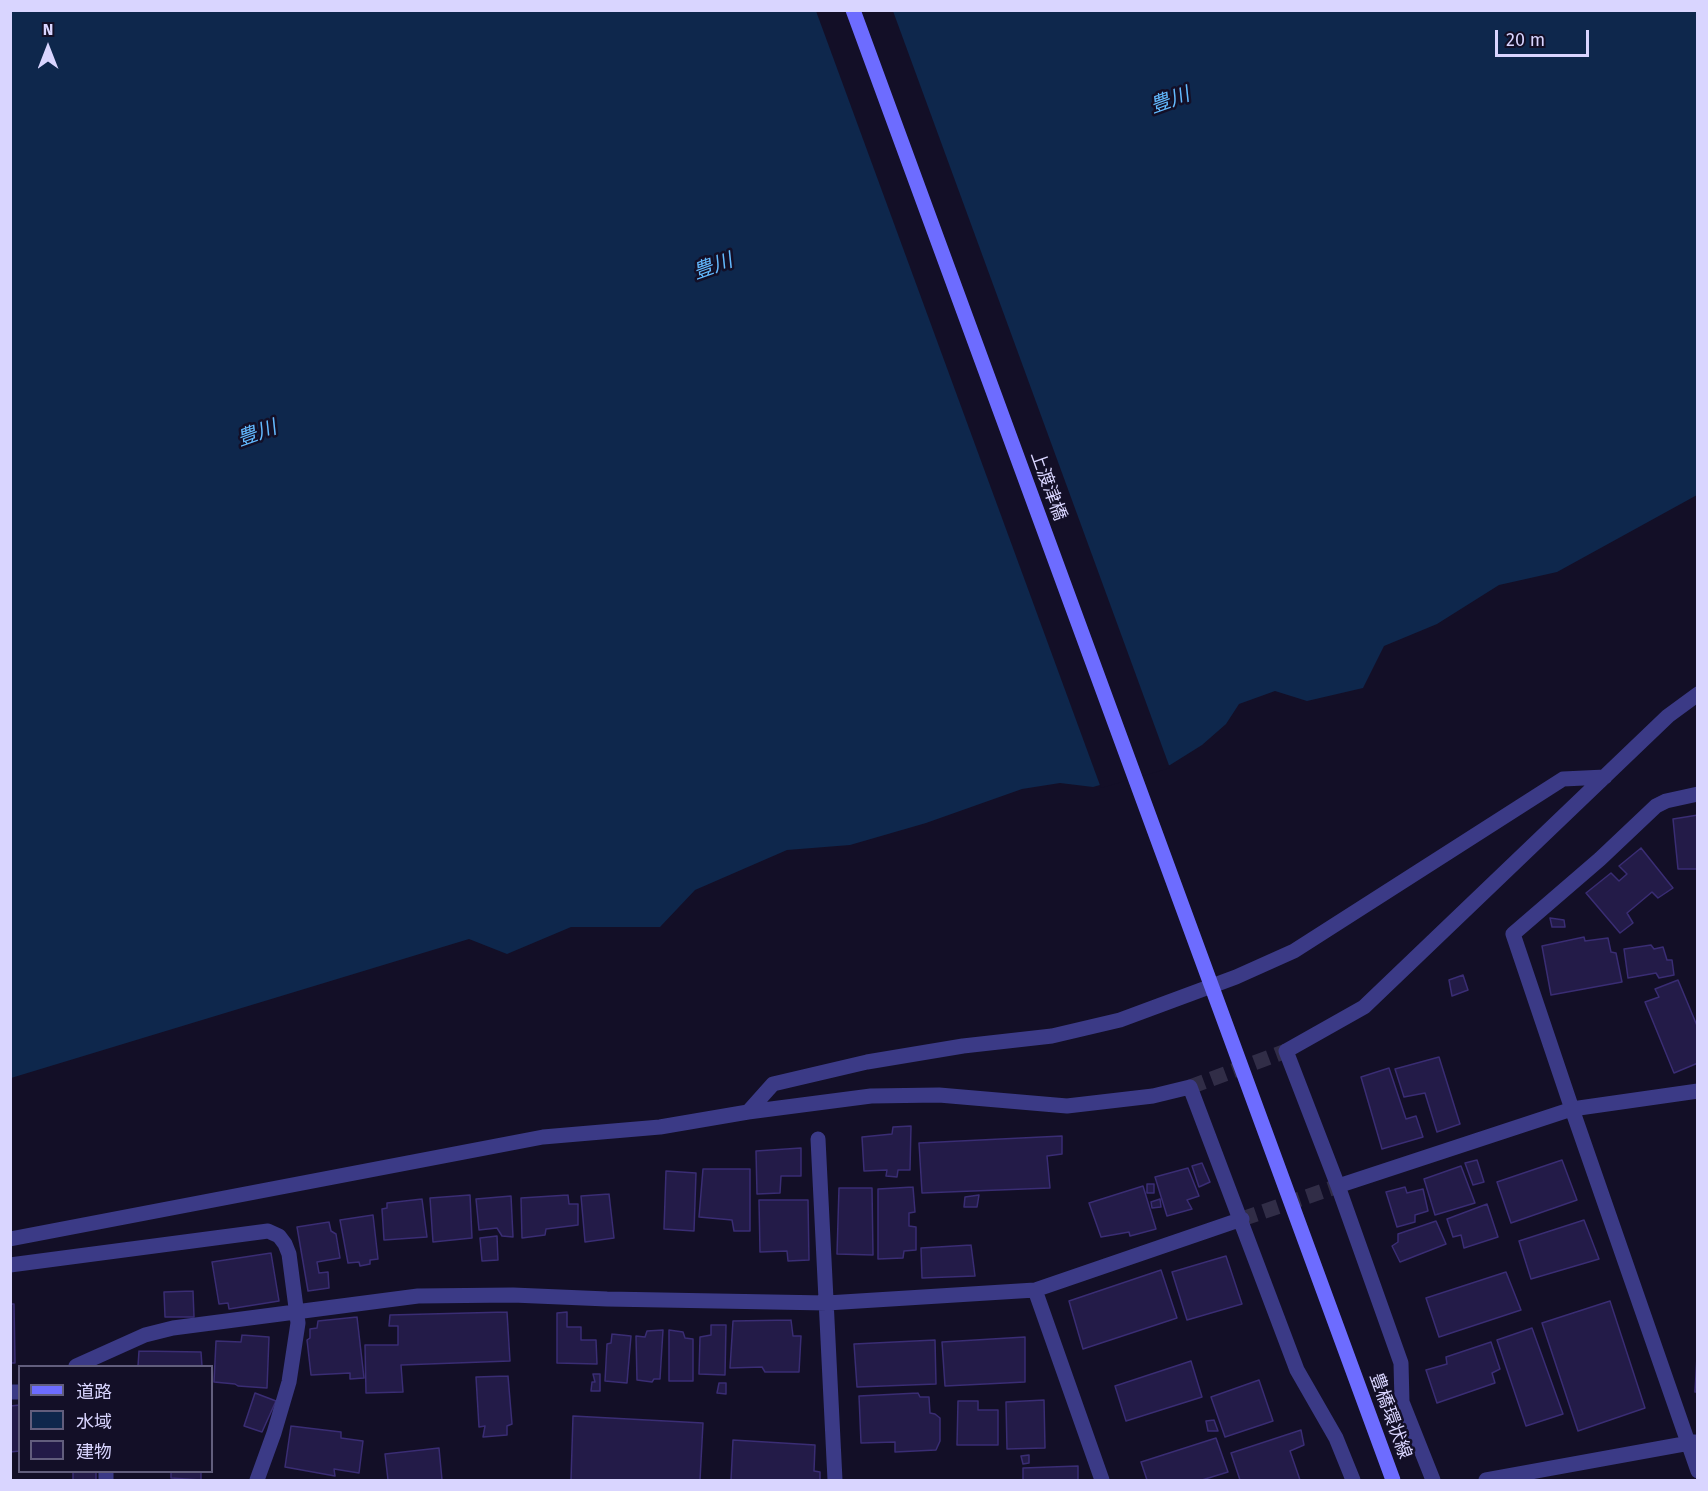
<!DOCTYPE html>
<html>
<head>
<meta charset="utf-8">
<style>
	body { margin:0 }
	#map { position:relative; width:1708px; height:1491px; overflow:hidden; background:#130f27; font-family:"Fira Sans","Noto Sans JP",sans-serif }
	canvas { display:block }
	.frame { position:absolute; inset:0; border:12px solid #d9d5ff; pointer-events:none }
	.legend { position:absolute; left:18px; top:1365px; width:195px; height:108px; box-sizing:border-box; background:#130f27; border:2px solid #625e7d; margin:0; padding:8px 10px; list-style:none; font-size:18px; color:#d9d5ff }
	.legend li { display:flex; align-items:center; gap:12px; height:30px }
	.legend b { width:30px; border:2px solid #625e7d }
	.north { position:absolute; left:18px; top:18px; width:60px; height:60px; -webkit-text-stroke:4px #130f27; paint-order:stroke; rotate:0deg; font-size:16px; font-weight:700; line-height:24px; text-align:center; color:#d9d5ff }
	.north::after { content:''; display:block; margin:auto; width:21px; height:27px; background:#d9d5ff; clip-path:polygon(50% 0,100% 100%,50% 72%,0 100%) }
	.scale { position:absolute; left:1495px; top:30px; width:94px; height:27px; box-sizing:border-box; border:3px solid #d9d5ff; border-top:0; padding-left:8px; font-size:18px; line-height:21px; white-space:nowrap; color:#d9d5ff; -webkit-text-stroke:4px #130f27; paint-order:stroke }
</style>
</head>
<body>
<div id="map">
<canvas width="1708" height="1491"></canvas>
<div class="frame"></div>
<ul class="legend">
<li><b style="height:8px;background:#6d6cff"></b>道路</li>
<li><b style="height:16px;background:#0e274c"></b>水域</li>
<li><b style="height:16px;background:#231b48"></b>建物</li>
</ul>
<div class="north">N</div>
<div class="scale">20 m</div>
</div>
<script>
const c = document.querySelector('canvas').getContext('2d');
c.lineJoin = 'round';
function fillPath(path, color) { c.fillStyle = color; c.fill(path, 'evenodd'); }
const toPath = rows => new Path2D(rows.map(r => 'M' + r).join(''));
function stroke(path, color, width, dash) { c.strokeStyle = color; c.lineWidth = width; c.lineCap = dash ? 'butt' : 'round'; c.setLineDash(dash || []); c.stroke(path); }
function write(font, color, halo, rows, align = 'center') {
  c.font = font + ' "Fira Sans","Noto Sans JP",sans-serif'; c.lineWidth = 5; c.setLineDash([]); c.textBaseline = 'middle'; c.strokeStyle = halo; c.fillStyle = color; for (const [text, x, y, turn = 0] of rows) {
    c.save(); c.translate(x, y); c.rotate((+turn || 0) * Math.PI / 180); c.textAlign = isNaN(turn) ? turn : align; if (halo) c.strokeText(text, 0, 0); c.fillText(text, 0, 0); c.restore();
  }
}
fillPath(toPath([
	[11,11,1697,11,1697,495,1557,572,1499,585,1437,624,1384,646,1363,688,1307,701,1275,691,1239,704,1226,724,1202,745,1170,765,1093,787,1060,783,1022,789,926,823,850,845,787,850,695,890,660,927,571,927,507,954,469,939,11,1078]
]), '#0e274c');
fillPath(toPath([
	[816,11,893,11,1170,768,1101,788]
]), '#130f27');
const building = toPath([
	[1698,815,1697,869,1678,869,1673,819,1698,815],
	[1641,848,1673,888,1658,898,1652,892,1627,913,1633,923,1620,933,1586,893,1611,873,1619,881,1627,874,1619,866,1641,848],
	[1550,918,1564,920,1565,927,1552,927,1550,918],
	[1584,937,1585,941,1608,938,1611,952,1616,953,1622,982,1551,995,1542,946,1584,937],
	[1651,945,1654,949,1663,947,1667,960,1672,960,1674,975,1659,978,1656,973,1628,978,1624,949,1651,945],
	[1463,975,1468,990,1452,996,1449,980,1463,975],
	[1678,980,1698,1028,1698,1063,1674,1073,1645,1002,1659,997,1655,989,1678,980],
	[1439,1057,1460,1124,1437,1132,1425,1093,1404,1097,1395,1069,1439,1057],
	[1389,1068,1406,1119,1416,1116,1423,1137,1382,1149,1361,1077,1389,1068],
	[911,1126,910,1170,898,1170,897,1177,886,1176,887,1170,864,1171,862,1137,892,1134,893,1127,911,1126],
	[1062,1136,1062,1154,1047,1156,1050,1188,922,1193,919,1143,1062,1136],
	[801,1148,801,1176,781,1176,780,1193,757,1194,756,1151,801,1148],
	[1477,1160,1484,1182,1473,1185,1465,1163,1477,1160],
	[1562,1160,1577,1200,1511,1223,1497,1182,1562,1160],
	[1202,1163,1210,1182,1199,1187,1192,1166,1202,1163],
	[1461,1166,1475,1203,1435,1215,1424,1179,1461,1166],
	[1188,1168,1199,1196,1187,1200,1192,1209,1167,1216,1155,1177,1188,1168],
	[703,1169,750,1169,750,1231,734,1231,732,1220,699,1217,703,1169],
	[666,1171,696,1173,694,1231,664,1229,666,1171],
	[1147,1184,1154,1184,1154,1193,1147,1193,1147,1184],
	[1143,1186,1156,1229,1130,1236,1129,1232,1101,1237,1089,1203,1143,1186],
	[913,1187,915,1212,909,1213,909,1226,916,1227,916,1250,904,1251,903,1258,878,1259,878,1189,913,1187],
	[1405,1187,1407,1193,1423,1189,1428,1211,1415,1215,1415,1222,1397,1227,1386,1192,1405,1187],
	[839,1188,872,1188,873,1255,837,1254,839,1188],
	[609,1194,614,1238,585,1242,581,1196,609,1194],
	[470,1195,472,1238,433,1242,430,1198,470,1195],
	[568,1195,569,1204,578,1204,578,1225,546,1229,545,1235,522,1238,521,1198,568,1195],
	[979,1195,977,1207,964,1207,965,1197,979,1195],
	[511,1196,513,1237,502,1236,497,1228,479,1230,476,1199,511,1196],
	[422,1199,427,1237,384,1240,382,1209,387,1208,387,1203,422,1199],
	[1160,1199,1161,1207,1152,1208,1151,1202,1160,1199],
	[759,1200,808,1200,809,1260,788,1261,787,1251,760,1252,759,1200],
	[1487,1204,1498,1237,1464,1248,1461,1235,1453,1237,1447,1219,1487,1204],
	[373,1215,378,1259,370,1260,370,1264,360,1266,359,1262,348,1263,340,1220,373,1215],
	[1584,1220,1599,1259,1531,1279,1519,1241,1584,1220],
	[1436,1221,1446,1244,1400,1262,1392,1246,1398,1242,1398,1234,1436,1221],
	[329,1222,331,1231,336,1234,340,1258,317,1262,319,1273,328,1272,329,1288,308,1291,297,1227,329,1222],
	[497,1236,498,1260,482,1261,480,1238,497,1236],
	[971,1245,975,1276,922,1278,921,1248,971,1245],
	[271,1253,279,1301,229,1309,228,1303,219,1304,212,1262,271,1253],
	[1226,1256,1242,1304,1187,1320,1172,1272,1226,1256],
	[1161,1270,1177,1318,1083,1349,1069,1301,1161,1270],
	[1506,1272,1521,1310,1439,1337,1426,1298,1506,1272],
	[193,1291,194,1317,165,1317,164,1292,193,1291],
	[1610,1301,1645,1408,1578,1431,1542,1323,1610,1301],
	[10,1304,14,1304,15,1363,10,1363,10,1304],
	[507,1312,510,1361,401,1365,403,1392,366,1393,365,1345,398,1345,398,1326,389,1326,390,1315,507,1312],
	[567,1312,567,1327,581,1327,581,1340,596,1340,597,1364,557,1363,557,1313,567,1312],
	[357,1317,364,1378,350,1379,350,1373,311,1375,307,1340,310,1338,310,1329,317,1328,318,1321,357,1317],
	[791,1320,793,1336,801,1336,799,1372,765,1372,762,1367,730,1368,733,1321,791,1320],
	[711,1325,726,1325,725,1375,699,1374,700,1337,711,1335,711,1325],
	[1532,1328,1563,1414,1526,1426,1497,1340,1532,1328],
	[663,1330,660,1379,654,1379,652,1382,637,1380,636,1336,645,1337,647,1331,663,1330],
	[669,1330,683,1332,685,1338,693,1339,693,1381,669,1381,669,1330],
	[612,1334,631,1336,627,1383,605,1381,607,1344,611,1343,612,1334],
	[242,1335,269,1337,267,1388,238,1386,235,1384,214,1382,216,1341,241,1342,242,1335],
	[1025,1337,1025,1382,945,1386,942,1342,1025,1337],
	[935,1340,936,1384,857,1387,854,1344,935,1340],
	[1491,1342,1500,1369,1492,1373,1495,1383,1437,1403,1426,1370,1447,1364,1446,1357,1491,1342],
	[139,1351,201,1352,202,1366,138,1366,139,1351],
	[1697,1356,1698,1356,1698,1392,1695,1392,1697,1356],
	[1191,1361,1202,1397,1126,1421,1115,1386,1191,1361],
	[593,1374,600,1374,600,1391,591,1391,592,1382,595,1382,593,1374],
	[508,1376,512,1424,507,1426,507,1435,483,1437,485,1426,479,1427,476,1377,508,1376],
	[1259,1380,1273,1421,1225,1437,1211,1397,1259,1380],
	[719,1383,726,1383,726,1394,717,1393,719,1383],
	[255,1393,276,1401,262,1432,244,1426,255,1393],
	[918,1393,920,1397,929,1397,930,1413,935,1414,940,1418,940,1441,936,1450,895,1452,895,1442,861,1443,859,1396,918,1393],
	[1044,1400,1045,1448,1007,1449,1006,1402,1044,1400],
	[958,1401,978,1401,978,1410,998,1410,998,1445,957,1445,958,1401],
	[20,1405,20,1451,10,1452,10,1406,20,1405],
	[573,1416,703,1423,700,1480,571,1480,573,1416],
	[1214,1420,1218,1431,1208,1431,1206,1421,1214,1420],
	[291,1426,341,1432,341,1438,363,1441,359,1473,334,1469,335,1476,285,1467,291,1426],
	[1301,1430,1304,1445,1290,1451,1300,1480,1240,1480,1231,1453,1301,1430],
	[1216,1438,1228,1472,1202,1480,1147,1480,1141,1462,1216,1438],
	[733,1440,815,1445,814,1471,820,1472,820,1480,731,1480,733,1440],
	[439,1448,442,1480,388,1480,385,1454,439,1448],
	[1029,1455,1029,1463,1023,1464,1021,1456,1029,1455],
	[1078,1466,1078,1480,1023,1480,1023,1468,1078,1466],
	[73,1472,96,1472,96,1480,73,1480,73,1472],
	[171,1472,201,1472,201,1480,171,1478,171,1472]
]);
fillPath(building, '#231b48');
stroke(building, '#3a2d74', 1.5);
stroke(toPath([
	[1190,1087,1286,1051],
	[1242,1219,1338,1186]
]), '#312d47', 15, [15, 8]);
stroke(toPath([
	[1698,794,1666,801,1656,806,1600,859,1513,934,1572,1109,1698,1471],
	[748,1112,773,1084,867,1062,963,1046,1052,1036,1120,1020,1236,977,1294,951,1563,779,1605,777],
	[818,1139,835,1480],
	[1338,1186,1572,1109,1698,1091],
	[10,1239,543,1137,660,1127,748,1112,871,1096,939,1095,1067,1106,1153,1096,1190,1087,1297,1370,1336,1438,1353,1480],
	[10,1265,268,1231,279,1236,285,1244,289,1254,298,1323,289,1382,274,1433,257,1480],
	[1035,1290,1102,1480],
	[76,1366,145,1335,173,1328,418,1296,513,1295,607,1299,827,1303,1035,1290,1242,1219],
	[10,1392,20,1392],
	[106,1480,106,1472],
	[1433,1480,1402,1402,1401,1363,1338,1186,1286,1051,1364,1007,1668,716,1698,694],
	[1486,1480,1695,1442]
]), '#3b3a86', 15);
stroke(toPath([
	[853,10,1393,1480]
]), '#6d6cff', 15);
write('18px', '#d9d5ff', '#130f27', [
	["上渡津橋",1048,486,70],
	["豊橋環状線",1390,1416,70]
]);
write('italic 20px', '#63baff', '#130f27', [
	["豊川",1170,101,-20],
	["豊川",713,267,-20],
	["豊川",257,434,-20]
]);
</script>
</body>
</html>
